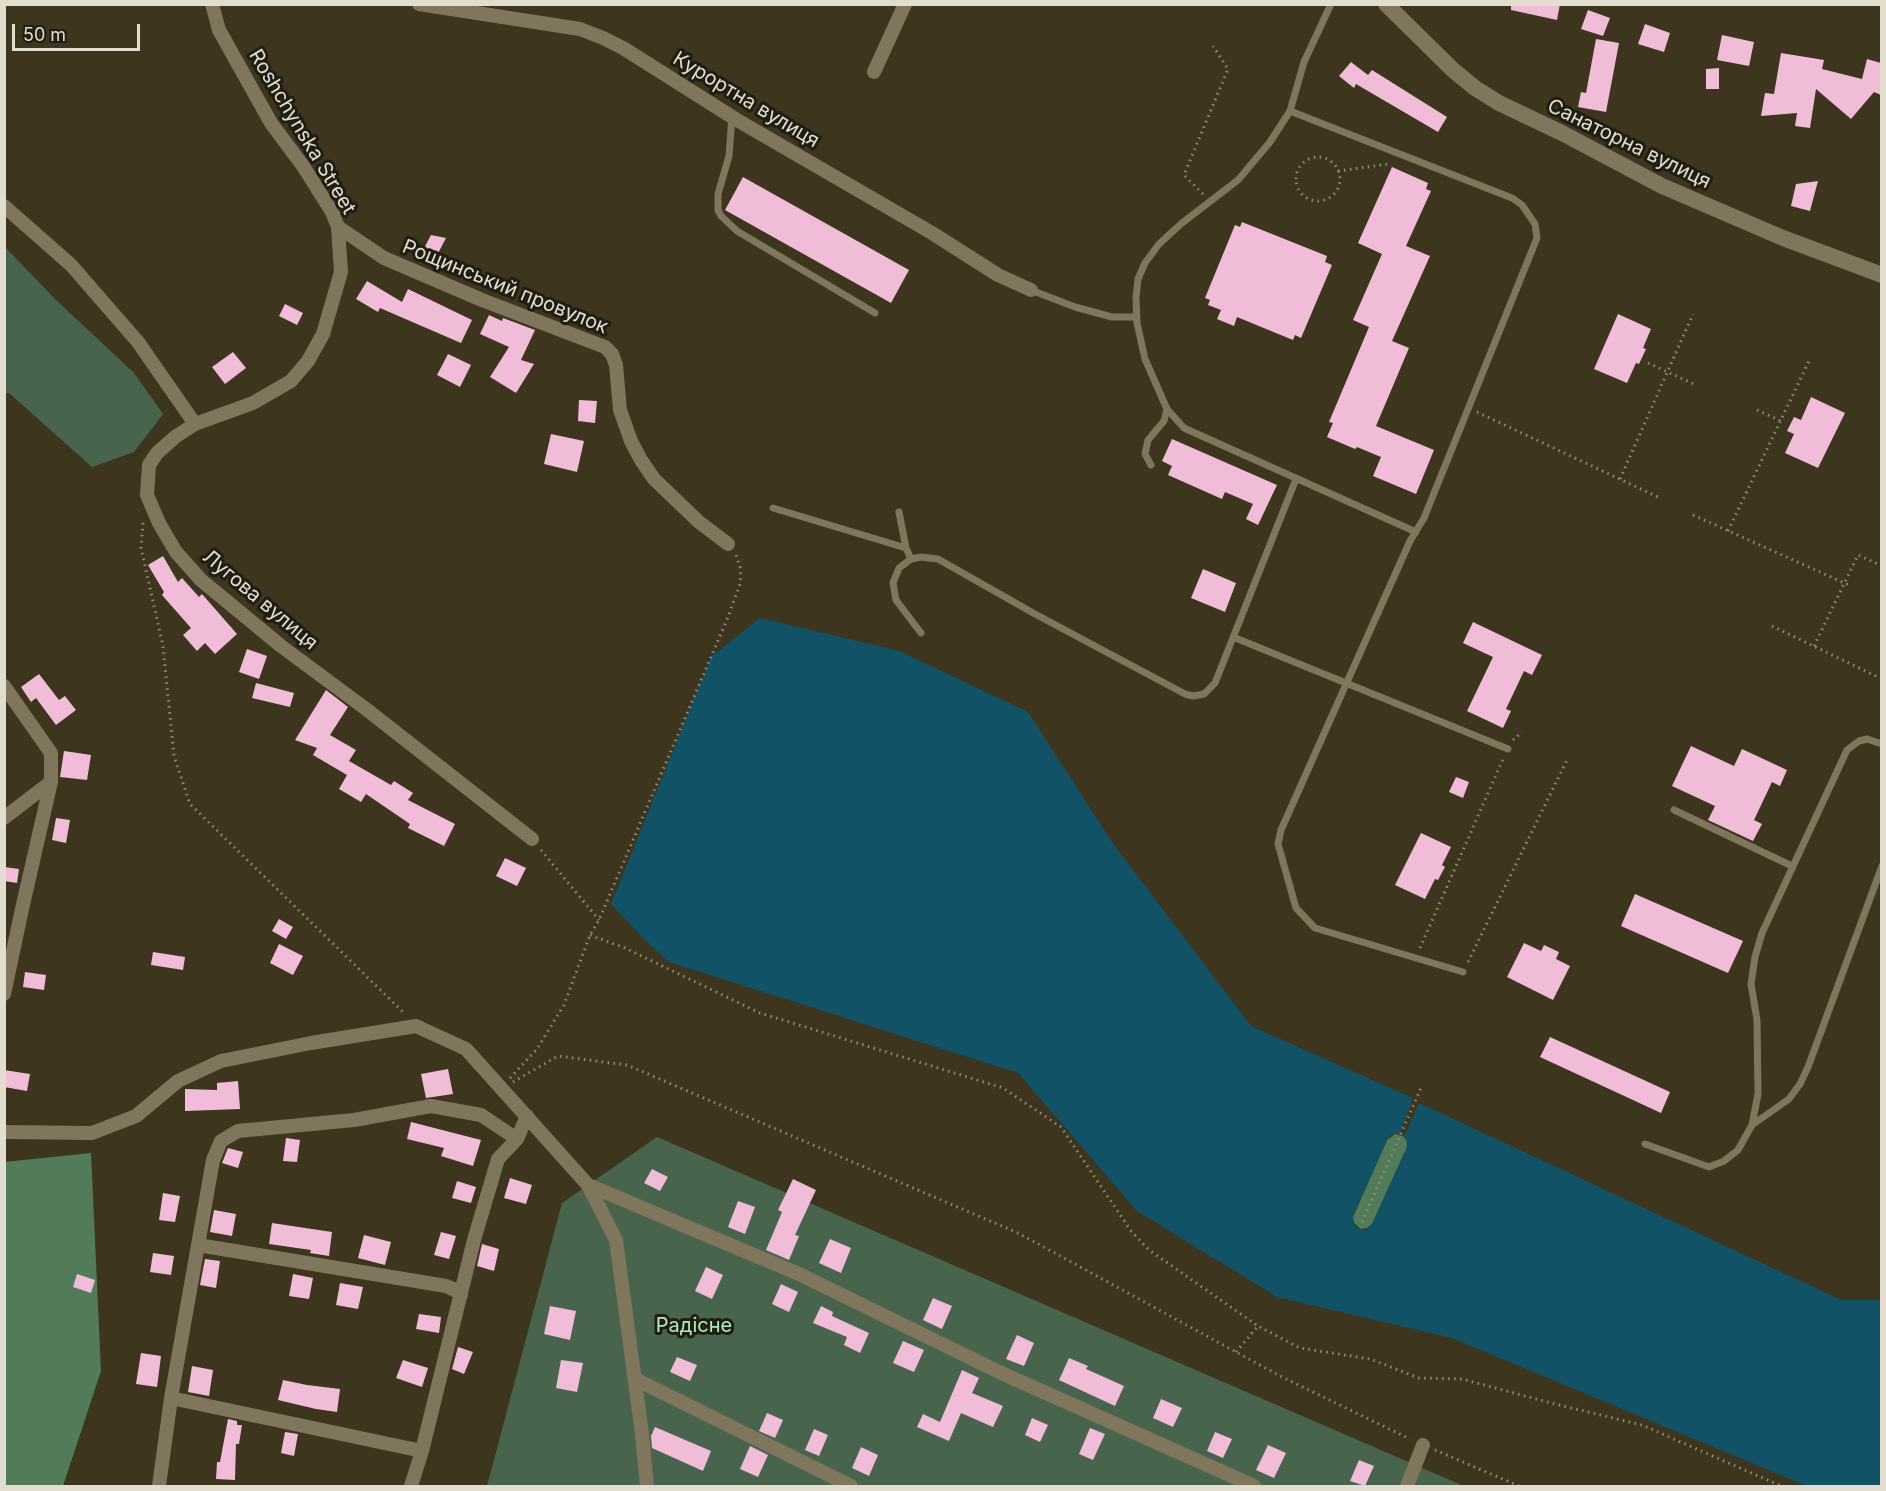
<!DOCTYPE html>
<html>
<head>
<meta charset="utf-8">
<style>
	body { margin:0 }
	#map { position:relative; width:1886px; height:1491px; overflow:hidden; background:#3e351e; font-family:Inter,sans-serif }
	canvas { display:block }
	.frame { position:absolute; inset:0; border:6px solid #e2ddcf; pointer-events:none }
	.scale { position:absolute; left:12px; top:24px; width:128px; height:27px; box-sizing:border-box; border:3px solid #e2ddcf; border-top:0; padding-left:8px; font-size:18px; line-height:21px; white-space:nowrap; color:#e2ddcf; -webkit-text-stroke:4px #211d13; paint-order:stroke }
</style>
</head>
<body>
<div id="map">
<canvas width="1886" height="1491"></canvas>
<div class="frame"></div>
<div class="scale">50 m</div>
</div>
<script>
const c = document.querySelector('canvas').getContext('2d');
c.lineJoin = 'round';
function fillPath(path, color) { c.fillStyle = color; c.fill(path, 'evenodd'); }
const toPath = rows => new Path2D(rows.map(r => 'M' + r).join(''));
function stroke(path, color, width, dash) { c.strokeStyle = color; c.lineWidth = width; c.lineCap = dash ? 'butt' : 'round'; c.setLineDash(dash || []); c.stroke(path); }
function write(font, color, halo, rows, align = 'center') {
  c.font = font + ' Inter,sans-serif'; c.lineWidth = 6; c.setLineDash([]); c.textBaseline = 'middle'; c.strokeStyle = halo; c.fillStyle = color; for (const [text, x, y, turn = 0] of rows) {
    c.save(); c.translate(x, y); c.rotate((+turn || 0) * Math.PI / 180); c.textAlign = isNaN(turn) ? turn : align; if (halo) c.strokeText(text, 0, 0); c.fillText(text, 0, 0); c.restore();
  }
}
fillPath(toPath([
	[4,246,56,300,134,373,163,414,134,452,92,467,9,393,5,393],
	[657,1137,1464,1486,487,1486,562,1203]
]), '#48644c');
fillPath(toPath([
	[1395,1134,1403,1136,1407,1141,1407,1147,1372,1224,1367,1228,1361,1229,1354,1223,1353,1217,1387,1140],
	[91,1153,101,1371,63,1486,5,1486,4,1162]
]), '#527b59');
fillPath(toPath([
	[760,618,899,651,1028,712,1114,845,1251,1026,1413,1098,1400,1134,1393,1134,1388,1138,1353,1215,1353,1223,1357,1228,1366,1230,1373,1223,1407,1147,1408,1143,1404,1136,1419,1103,1841,1300,1881,1300,1881,1486,1807,1486,1452,1338,1277,1297,1137,1211,1018,1073,669,962,643,938,611,904,711,657]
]), '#115267');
fillPath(toPath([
	[1511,4,1560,4,1557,20,1511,10],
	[1588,10,1610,18,1603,36,1581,29],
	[1645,24,1670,33,1664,52,1638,44],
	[1722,35,1754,42,1749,66,1717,60],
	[1596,39,1619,43,1606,112,1578,107,1581,92,1586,93],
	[1781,53,1824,60,1822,69,1862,79,1867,59,1881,63,1881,95,1874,92,1851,119,1816,89,1810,128,1795,126,1797,113,1761,116,1765,93,1774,94],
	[1351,62,1368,75,1372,70,1447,117,1438,132,1356,84,1354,88,1339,76],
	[1719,68,1719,89,1706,89,1706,69],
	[1392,167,1428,183,1426,189,1431,191,1406,246,1430,256,1392,341,1409,348,1376,426,1434,450,1416,494,1373,476,1381,457,1357,447,1355,449,1327,437,1333,423,1329,422,1369,327,1353,320,1382,254,1358,243],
	[743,177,909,270,891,303,725,210],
	[1818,181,1810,211,1791,206,1796,184],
	[1242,222,1327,256,1325,262,1332,265,1301,338,1295,335,1293,340,1237,317,1234,326,1217,319,1221,310,1208,305,1210,300,1205,298,1235,225,1240,227],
	[431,235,446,238,433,263,420,256],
	[367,281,402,302,408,289,472,320,461,343,380,308,378,312,356,299],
	[285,304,303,313,297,325,279,316],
	[1618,314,1651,329,1643,348,1646,349,1639,364,1636,363,1627,383,1594,369],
	[489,315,502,321,503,318,535,330,521,360,534,364,516,393,490,377,509,347,480,334],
	[233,352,246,368,225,384,212,367],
	[448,354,471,365,460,387,437,375],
	[1811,397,1845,413,1818,468,1785,453,1794,434,1787,431,1794,417,1801,420],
	[579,400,597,401,595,423,578,421],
	[551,434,584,441,577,472,544,464],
	[1172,439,1277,485,1258,525,1246,519,1253,504,1225,492,1222,499,1168,475,1172,466,1162,461],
	[163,556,178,582,182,578,199,597,202,594,237,634,215,654,205,643,197,651,183,635,191,628,162,595,164,592,148,565],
	[1203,569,1236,583,1225,612,1191,598],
	[1473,622,1542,655,1532,675,1524,671,1506,709,1511,711,1503,728,1467,711,1493,657,1463,643],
	[247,649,267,656,259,679,239,672],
	[39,674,59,700,65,696,76,710,56,725,36,698,31,702,21,687],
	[256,683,294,693,290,707,252,698],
	[326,690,348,707,330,735,356,750,349,761,391,785,394,781,413,793,408,800,455,824,444,846,408,828,410,824,366,794,361,802,339,789,347,775,313,755,317,748,295,740],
	[1691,746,1734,766,1742,749,1787,770,1780,786,1772,782,1754,820,1762,824,1753,841,1708,820,1715,806,1672,786],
	[64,751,91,755,87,780,60,777],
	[1456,777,1469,782,1463,798,1449,792],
	[56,818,70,820,66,843,52,840],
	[1421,833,1451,847,1442,865,1445,867,1438,880,1435,879,1425,899,1395,885],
	[505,858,526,868,517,886,496,876],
	[4,867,19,869,17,883,4,881],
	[1635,894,1743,941,1728,973,1621,926],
	[279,919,293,927,286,939,272,931],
	[1524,943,1541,951,1544,945,1559,952,1556,959,1570,966,1553,1000,1507,977],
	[279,944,303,956,293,975,270,963],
	[153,952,185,957,183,970,151,965],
	[25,972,46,975,44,990,23,987],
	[1550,1037,1670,1092,1661,1113,1540,1057],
	[448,1069,453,1094,426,1098,421,1074],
	[4,1070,30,1074,27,1091,4,1087],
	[238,1081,240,1109,185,1111,185,1089,217,1090,217,1083],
	[411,1122,481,1140,473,1166,441,1156,444,1148,407,1139],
	[286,1138,300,1140,297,1162,283,1161],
	[228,1148,243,1152,238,1168,222,1163],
	[652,1169,668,1177,660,1191,644,1183],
	[510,1178,532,1185,526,1204,504,1198],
	[793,1179,816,1190,795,1235,799,1236,789,1260,766,1250,782,1212,778,1210],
	[457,1181,476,1187,471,1203,452,1198],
	[163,1193,180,1196,175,1222,159,1220],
	[738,1201,755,1207,745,1234,728,1227],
	[214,1210,236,1214,232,1236,210,1232],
	[272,1223,332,1232,329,1256,310,1253,311,1250,269,1244],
	[441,1232,456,1236,449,1259,434,1255],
	[364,1235,391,1242,385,1265,358,1258],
	[830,1239,851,1248,841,1273,819,1263],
	[482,1244,499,1249,494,1271,477,1266],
	[153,1253,174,1256,171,1275,150,1272],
	[205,1259,220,1261,216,1288,200,1285],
	[706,1267,723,1275,712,1299,695,1291],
	[77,1274,95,1280,91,1293,73,1287],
	[293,1274,313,1278,309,1299,289,1296],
	[340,1283,363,1287,358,1309,336,1305],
	[781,1284,798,1292,789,1312,772,1304],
	[933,1298,952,1306,942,1329,923,1320],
	[550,1306,576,1311,570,1340,544,1334],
	[821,1306,833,1312,832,1316,869,1333,860,1353,844,1345,847,1337,813,1323],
	[419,1314,441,1317,439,1333,416,1329],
	[1017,1335,1034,1343,1024,1366,1006,1359],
	[903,1341,924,1350,914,1372,893,1363],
	[458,1347,473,1352,464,1374,452,1369],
	[141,1353,161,1356,157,1387,136,1384],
	[677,1357,697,1365,690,1381,670,1372],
	[1069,1358,1088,1366,1086,1369,1124,1386,1115,1406,1059,1380],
	[403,1360,428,1368,422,1387,396,1378],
	[561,1360,583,1363,577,1392,556,1388],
	[192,1366,213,1370,209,1396,188,1392],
	[962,1370,979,1378,972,1393,1003,1406,993,1427,961,1413,949,1441,917,1427,923,1414,940,1422],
	[283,1380,307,1385,340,1389,337,1412,316,1409,278,1400],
	[1161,1399,1182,1408,1173,1427,1153,1418],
	[767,1413,783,1420,775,1438,759,1431],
	[1032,1418,1048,1425,1040,1442,1025,1435],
	[228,1419,237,1421,237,1425,242,1425,239,1444,236,1444,235,1480,216,1479,217,1462,220,1462],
	[655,1427,711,1451,703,1471,652,1448,651,1436],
	[1090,1428,1105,1434,1093,1460,1079,1454],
	[814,1429,828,1435,819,1456,805,1450],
	[285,1432,298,1434,294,1456,281,1453],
	[1215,1432,1232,1439,1223,1458,1207,1451],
	[1268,1445,1286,1453,1274,1478,1256,1470],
	[750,1446,768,1455,758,1477,740,1469],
	[861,1447,878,1455,869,1476,852,1468],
	[1359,1460,1374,1466,1365,1486,1350,1481]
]), '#f1bcd8');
stroke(toPath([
	'1296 179a22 22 0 1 1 44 0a22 22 0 1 1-44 0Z',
	[1338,171,1389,164],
	[1203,194,1184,175,1228,69,1213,46],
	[1648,363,1696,385],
	[1757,410,1781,421],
	[1477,412,1660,498],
	[1620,479,1693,314],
	[1693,515,1851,586],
	[143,523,141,548,163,646,174,756,190,804,403,1012],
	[1728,531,1809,361],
	[1772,626,1882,679],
	[1814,646,1858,555,1882,566],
	[1513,740,1522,732],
	[541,850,599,920],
	[590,935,625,948,760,1013,1003,1088,1061,1127,1131,1231,1149,1250,1258,1326],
	[1420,948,1503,759],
	[1468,962,1568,758],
	[510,1078,537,1049,564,1005,590,935,599,920,728,617,740,584,741,570,736,555],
	[513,1082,558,1056,627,1065,1018,1233,1280,1376,1410,1439],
	[1362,1222,1421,1088],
	[1236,1352,1258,1326,1300,1348,1370,1359,1419,1378,1462,1379,1551,1403,1642,1425,1781,1486],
	[1435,1450,1519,1486]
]), '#928b79', 3, [1.5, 4.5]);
stroke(toPath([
	[1331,4,1304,62,1290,111,1270,142,1238,180,1182,223,1159,244,1145,263,1138,279,1136,298,1137,323,1145,359,1167,409,1184,428,1416,532],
	[1290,111,1512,198,1522,205,1535,224,1537,238,1424,518,1410,541,1281,830,1278,844,1296,908,1315,928,1463,972],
	[732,116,729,156,718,194,718,210,721,216,737,231,875,313],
	[1031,290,1075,307,1112,317,1137,317],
	[1151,465,1145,454,1148,440,1164,421,1167,409],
	[773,508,906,548,911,559],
	[899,512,906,548],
	[921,633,896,600,893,583,899,568,911,559,921,557,938,559,1035,614,1185,694,1193,696,1204,694,1215,683,1296,479],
	[1233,637,1508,749],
	[1674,810,1792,866],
	[1752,1125,1789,1099,1800,1084,1808,1067,1882,866],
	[1645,1144,1709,1167,1724,1161,1738,1150,1752,1125,1758,1094,1757,1020,1751,984,1755,957,1762,933,1847,750,1859,741,1867,739,1882,744]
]), '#80755d', 7);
stroke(toPath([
	[212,4,219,30,271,123,303,166,332,212,338,227,341,272,323,334,308,361,291,381,253,403,195,424,175,437,157,453,149,465,147,495,159,523,176,552,201,580,281,646,366,709,532,839],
	[419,4,580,29,603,38,623,48,737,120,932,233,998,275,1031,290],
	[874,72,905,4],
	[4,206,71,265,138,342,195,424],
	[338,227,384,258,482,300,605,347,612,354,616,365,620,410,631,441,641,460,654,479,699,522,728,544],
	[4,686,51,753,51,782,4,818],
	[4,994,22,909,51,782],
	[4,1132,92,1133,136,1116,178,1081,221,1061,311,1043,416,1026,466,1049,588,1185,616,1240,642,1434,647,1486],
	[588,1185,799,1274,999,1372,1254,1486],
	[198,1245,446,1286,453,1289,461,1295],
	[635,1379,851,1486],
	[171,1398,422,1451],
	[159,1486,171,1398,213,1160,221,1141,238,1131,354,1120,431,1106,481,1115,517,1139],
	[411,1486,422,1451,474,1240,498,1159,517,1139,527,1116],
	[1407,1486,1423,1445]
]), '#80755d', 14);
stroke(toPath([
	[1386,4,1453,70,1475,88,1499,103,1562,133,1662,186,1783,238,1882,275]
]), '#80755d', 16);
write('20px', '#e2ddcf', '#211d13', [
	["Курортна вулиця",746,100,31],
	["Roshchynska Street",302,132,59],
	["Санаторна вулиця",1629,144,26],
	["Рощинський провулок",505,287,22],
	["Лугова вулиця",260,600,40]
]);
write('20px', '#acedb6', '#211d13', [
	["Радісне",694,1326]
]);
</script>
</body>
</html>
